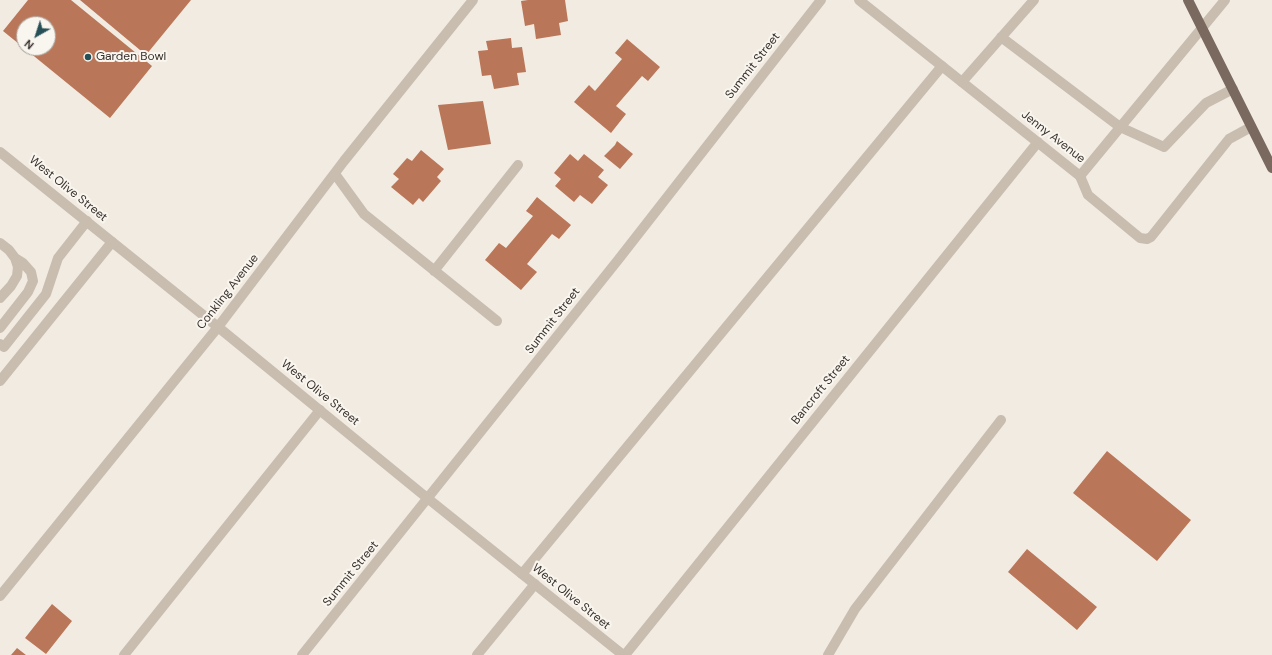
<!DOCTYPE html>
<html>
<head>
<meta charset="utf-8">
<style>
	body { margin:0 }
	#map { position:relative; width:1272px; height:655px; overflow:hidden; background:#f2ebe2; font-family:"DM Sans",sans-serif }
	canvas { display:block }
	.north { position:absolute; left:16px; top:16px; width:40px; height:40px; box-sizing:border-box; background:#f9f5ef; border:1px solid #aca7a1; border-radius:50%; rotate:219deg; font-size:11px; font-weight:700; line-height:16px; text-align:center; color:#39312c }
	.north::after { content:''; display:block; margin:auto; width:14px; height:18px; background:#265057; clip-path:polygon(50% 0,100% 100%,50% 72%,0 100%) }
</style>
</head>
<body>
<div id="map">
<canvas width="1272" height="655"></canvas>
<div class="north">N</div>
</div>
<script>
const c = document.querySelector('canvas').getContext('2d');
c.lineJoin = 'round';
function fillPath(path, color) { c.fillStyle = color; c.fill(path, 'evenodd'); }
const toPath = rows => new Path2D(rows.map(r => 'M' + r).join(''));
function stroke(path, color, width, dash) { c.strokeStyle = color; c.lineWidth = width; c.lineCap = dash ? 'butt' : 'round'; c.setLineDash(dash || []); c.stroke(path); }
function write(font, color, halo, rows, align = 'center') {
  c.font = font + ' "DM Sans",sans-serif'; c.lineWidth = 4; c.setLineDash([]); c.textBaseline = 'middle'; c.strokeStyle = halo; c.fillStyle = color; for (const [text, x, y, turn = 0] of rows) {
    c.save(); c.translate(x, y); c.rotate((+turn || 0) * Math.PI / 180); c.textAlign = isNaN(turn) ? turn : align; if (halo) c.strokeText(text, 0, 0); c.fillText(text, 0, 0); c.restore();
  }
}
fillPath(toPath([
	[28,0,71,0,152,66,110,118,24,48,48,48,48,24,24,24,24,48,3,31],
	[80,0,191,0,146,55],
	[528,0,565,0,568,21,559,23,561,35,536,39,534,24,525,26,521,1],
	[511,38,512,48,522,47,526,72,517,73,519,85,494,89,491,75,482,76,478,51,488,50,486,41],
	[627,39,660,67,648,81,642,76,616,106,626,114,611,133,574,102,589,85,595,91,622,59,615,53],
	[483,101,491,144,448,150,438,105],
	[617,141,633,154,620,169,604,156,615,145],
	[421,150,444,169,437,177,441,181,423,202,419,198,413,205,391,187,399,179,393,174,407,158,412,161],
	[570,154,578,161,584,154,604,170,598,177,608,185,592,204,580,195,574,202,555,186,561,179,554,173],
	[537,197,571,225,559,239,552,234,527,264,537,272,521,290,485,260,499,243,506,248,533,216,526,211],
	[1107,451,1191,520,1157,561,1073,493],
	[1027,549,1097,607,1077,630,1008,572],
	[52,604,72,621,46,654,25,638],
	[17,648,26,655,11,655]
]), '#ba7658');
stroke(toPath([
	[1202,28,1225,0],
	[1001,37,1120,127,1164,147,1206,103,1233,89],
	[962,82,1034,0],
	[335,174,364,214,497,321],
	[1080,176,1088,195,1140,238,1147,239,1151,237,1229,139,1251,127],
	[0,243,9,250,15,258,18,267,17,276,11,286,0,298],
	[434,271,518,165],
	[0,328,28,292,33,281,31,272,23,263,15,258],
	[0,344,4,347,46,294,58,258,87,221],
	[0,381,112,242],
	[522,574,942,66],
	[124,655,320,410],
	[477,655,535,584],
	[828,655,855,609,1001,420]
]), '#c9bdaf', 10);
stroke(toPath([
	[859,0,1080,176,1202,28],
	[0,152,218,327,421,493,623,655],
	[0,596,218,327,344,161,473,0],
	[302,655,618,260,821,0],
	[625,655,1038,142]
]), '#c9bdaf', 10);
stroke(toPath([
	[1188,0,1272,168]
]), '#79695f', 10);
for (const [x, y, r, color] of [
	[88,57,4,"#265057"]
]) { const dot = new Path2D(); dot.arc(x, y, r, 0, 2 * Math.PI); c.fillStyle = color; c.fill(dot); stroke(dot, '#f9f5ef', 1.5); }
write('12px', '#39312c', '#f9f5ef', [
	["Garden Bowl",96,57]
], 'left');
write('12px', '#39312c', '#f9f5ef', [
	["Summit Street",753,66,-52],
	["Jenny Avenue",1053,137,38],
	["West Olive Street",68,189,39],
	["Conkling Avenue",228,292,-52],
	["Summit Street",553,321,-52],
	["Bancroft Street",821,390,-51],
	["West Olive Street",320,393,39],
	["Summit Street",351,574,-51],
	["West Olive Street",571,597,39]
]);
</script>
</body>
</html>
